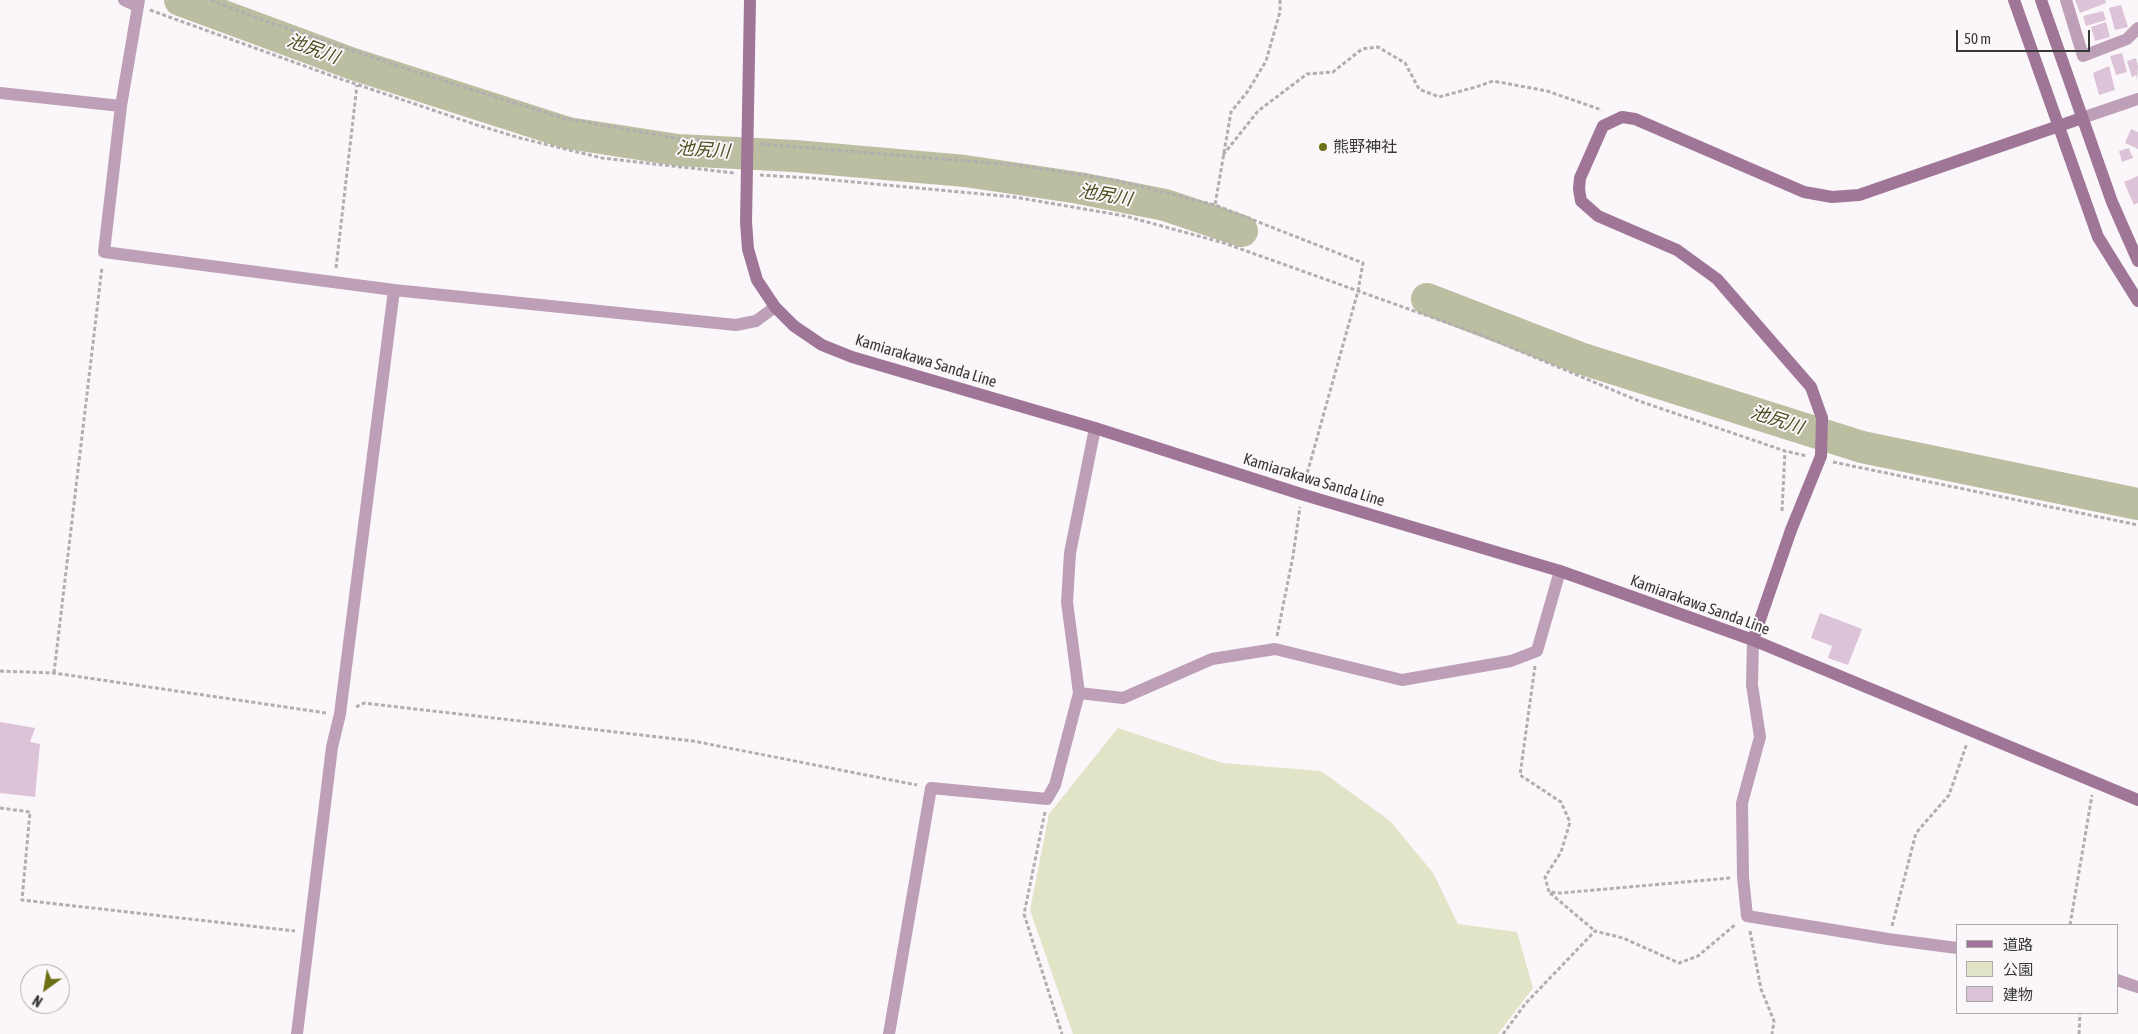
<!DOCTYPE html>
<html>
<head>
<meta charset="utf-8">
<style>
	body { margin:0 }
	#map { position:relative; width:2138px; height:1034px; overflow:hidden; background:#faf6f9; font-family:"Asap Condensed","Noto Sans JP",sans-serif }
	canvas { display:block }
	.legend { position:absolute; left:1956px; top:924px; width:162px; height:90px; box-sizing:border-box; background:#faf6f9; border:1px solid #adaaac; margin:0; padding:6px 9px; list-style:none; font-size:15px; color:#393839 }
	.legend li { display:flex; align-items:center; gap:10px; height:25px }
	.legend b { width:25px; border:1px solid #adaaac }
	.north { position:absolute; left:20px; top:964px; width:50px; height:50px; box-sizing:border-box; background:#faf6f9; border:1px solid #adaaac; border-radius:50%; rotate:212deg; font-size:14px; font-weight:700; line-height:20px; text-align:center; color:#393839 }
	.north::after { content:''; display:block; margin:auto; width:18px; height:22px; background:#6d7016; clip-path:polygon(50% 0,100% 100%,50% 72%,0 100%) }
	.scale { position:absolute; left:1956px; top:30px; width:134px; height:22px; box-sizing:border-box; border:2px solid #393839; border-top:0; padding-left:6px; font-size:15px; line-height:18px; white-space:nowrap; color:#393839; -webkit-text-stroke:4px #faf6f9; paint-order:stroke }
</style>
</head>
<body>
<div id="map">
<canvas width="2138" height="1034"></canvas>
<ul class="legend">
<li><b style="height:6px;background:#9f7697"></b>道路</li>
<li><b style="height:14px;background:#e1e4c7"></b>公園</li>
<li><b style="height:14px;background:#ddc3d7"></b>建物</li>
</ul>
<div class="north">N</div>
<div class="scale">50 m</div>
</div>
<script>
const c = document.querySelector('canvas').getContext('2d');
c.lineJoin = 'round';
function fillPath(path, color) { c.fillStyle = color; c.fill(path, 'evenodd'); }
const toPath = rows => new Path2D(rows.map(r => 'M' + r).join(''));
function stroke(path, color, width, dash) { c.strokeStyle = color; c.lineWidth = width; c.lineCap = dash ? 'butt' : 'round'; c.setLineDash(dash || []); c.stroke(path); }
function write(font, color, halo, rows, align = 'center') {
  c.font = font + ' "Asap Condensed","Noto Sans JP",sans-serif'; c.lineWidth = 4; c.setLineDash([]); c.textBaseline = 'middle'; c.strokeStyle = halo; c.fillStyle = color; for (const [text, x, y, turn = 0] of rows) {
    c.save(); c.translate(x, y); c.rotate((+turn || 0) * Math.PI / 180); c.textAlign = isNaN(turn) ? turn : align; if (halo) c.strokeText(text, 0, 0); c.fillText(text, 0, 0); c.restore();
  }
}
fillPath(toPath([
	[1118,728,1222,763,1321,771,1390,821,1433,873,1458,924,1517,932,1533,988,1498,1034,1073,1034,1030,910,1049,814]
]), '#e1e4c7');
stroke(toPath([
	[180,0,353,64,568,133,678,150,795,156,965,171,1079,188,1165,205,1242,231],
	[1427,299,1580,358,1862,447,2138,504]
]), '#bbbea0', 32);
fillPath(toPath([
	[2075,0,2105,0,2106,3,2080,13],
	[2121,5,2128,27,2115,30,2109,8],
	[2103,11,2106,20,2086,26,2083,16],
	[2106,22,2110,37,2095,41,2091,27],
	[2122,53,2127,72,2116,75,2110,56],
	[2136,58,2138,66,2137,80,2136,75,2132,77,2127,61],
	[2109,66,2115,90,2099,95,2093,73],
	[2131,129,2138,132,2138,149,2125,143],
	[2129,148,2133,158,2122,162,2119,151],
	[2138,176,2138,203,2134,205,2124,182],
	[1820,613,1862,629,1848,665,1828,658,1832,646,1811,638],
	[0,722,35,728,30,742,40,744,35,797,0,793]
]), '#ddc3d7');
stroke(toPath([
	[211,0,257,18,422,74,563,118,681,139,734,142],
	[1280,0,1280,12,1266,61,1248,91,1231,112,1215,205,1363,263,1358,291,1305,481],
	[150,10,335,77,477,125,520,138,602,158,734,173],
	[760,144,1016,165,1115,180,1215,205],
	[1223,155,1258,111,1307,74,1333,72,1362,49,1378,47,1405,63,1419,89,1439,97,1476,87,1493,81,1547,91,1602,110],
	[760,175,811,178,1014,197,1125,216,1224,243,1484,336,1639,401,1785,451,1807,456],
	[336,268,357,85],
	[1833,462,2138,525],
	[1782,511,1785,451],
	[1277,636,1293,556,1300,507],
	[1535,666,1520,775,1561,802,1570,822,1561,852,1545,877,1549,892,1561,893,1730,878],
	[0,671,54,673,326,713],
	[54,673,102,267],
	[356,707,364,703,693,741,917,785],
	[0,808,30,812,22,900,295,931],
	[1045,812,1024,914,1062,1034],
	[1550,893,1595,931],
	[2070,925,2092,795],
	[1892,926,1916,833,1949,795,1967,743],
	[1750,931,1761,989,1774,1021,1772,1034],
	[1503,1034,1526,1003,1595,931,1623,938,1679,963,1698,956,1736,924],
	[2079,1034,2080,1013]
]), '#b1aeb0', 3, [4, 2.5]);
stroke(toPath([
	[124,0,137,6],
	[139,0,121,106,104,252,394,290,736,325,756,321,775,307],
	[2066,0,2083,56,2127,39,2138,28],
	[0,93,121,106],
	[2082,118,2138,99],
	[1753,640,1752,685,1760,737,1742,803,1743,877,1747,916,1888,939,1957,948],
	[1079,693,1123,698,1212,659,1275,649,1402,680,1511,661,1537,651,1560,571],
	[2117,980,2138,987],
	[297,1034,332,747,340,714,394,290],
	[889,1034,931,788,1047,799,1055,785,1079,693,1067,602,1070,553,1095,428]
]), '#bda0b7', 12);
stroke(toPath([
	[750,0,746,222,748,249,757,280,775,307,794,326,822,345,852,357,1095,428,1301,494,1560,571,1753,640,2138,800],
	[2014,0,2098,237,2138,301],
	[2041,0,2112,202,2138,261],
	[1822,418,1811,387,1717,279,1677,250,1598,216,1581,201,1579,189,1580,178,1603,126,1622,117,1635,119,1804,192,1832,197,1859,195,2082,118],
	[1753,640,1791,530]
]), '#9f7697', 12);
stroke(toPath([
	[1791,530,1821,456,1822,418]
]), '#9f7697', 12);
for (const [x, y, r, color] of [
	[1323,147,5,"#6d7016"]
]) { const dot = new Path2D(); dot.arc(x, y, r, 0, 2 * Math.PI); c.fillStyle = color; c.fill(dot); stroke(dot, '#faf6f9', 2); }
write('16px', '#393839', '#faf6f9', [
	["熊野神社",1333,147]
], 'left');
write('16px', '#393839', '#faf6f9', [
	["Kamiarakawa Sanda Line",926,361,17],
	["Kamiarakawa Sanda Line",1314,480,17],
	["Kamiarakawa Sanda Line",1700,605,20]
]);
write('italic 18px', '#4c4e1d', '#faf6f9', [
	["池尻川",313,49,20],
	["池尻川",703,150,4],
	["池尻川",1105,195,10],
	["池尻川",1777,420,18]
]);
</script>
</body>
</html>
